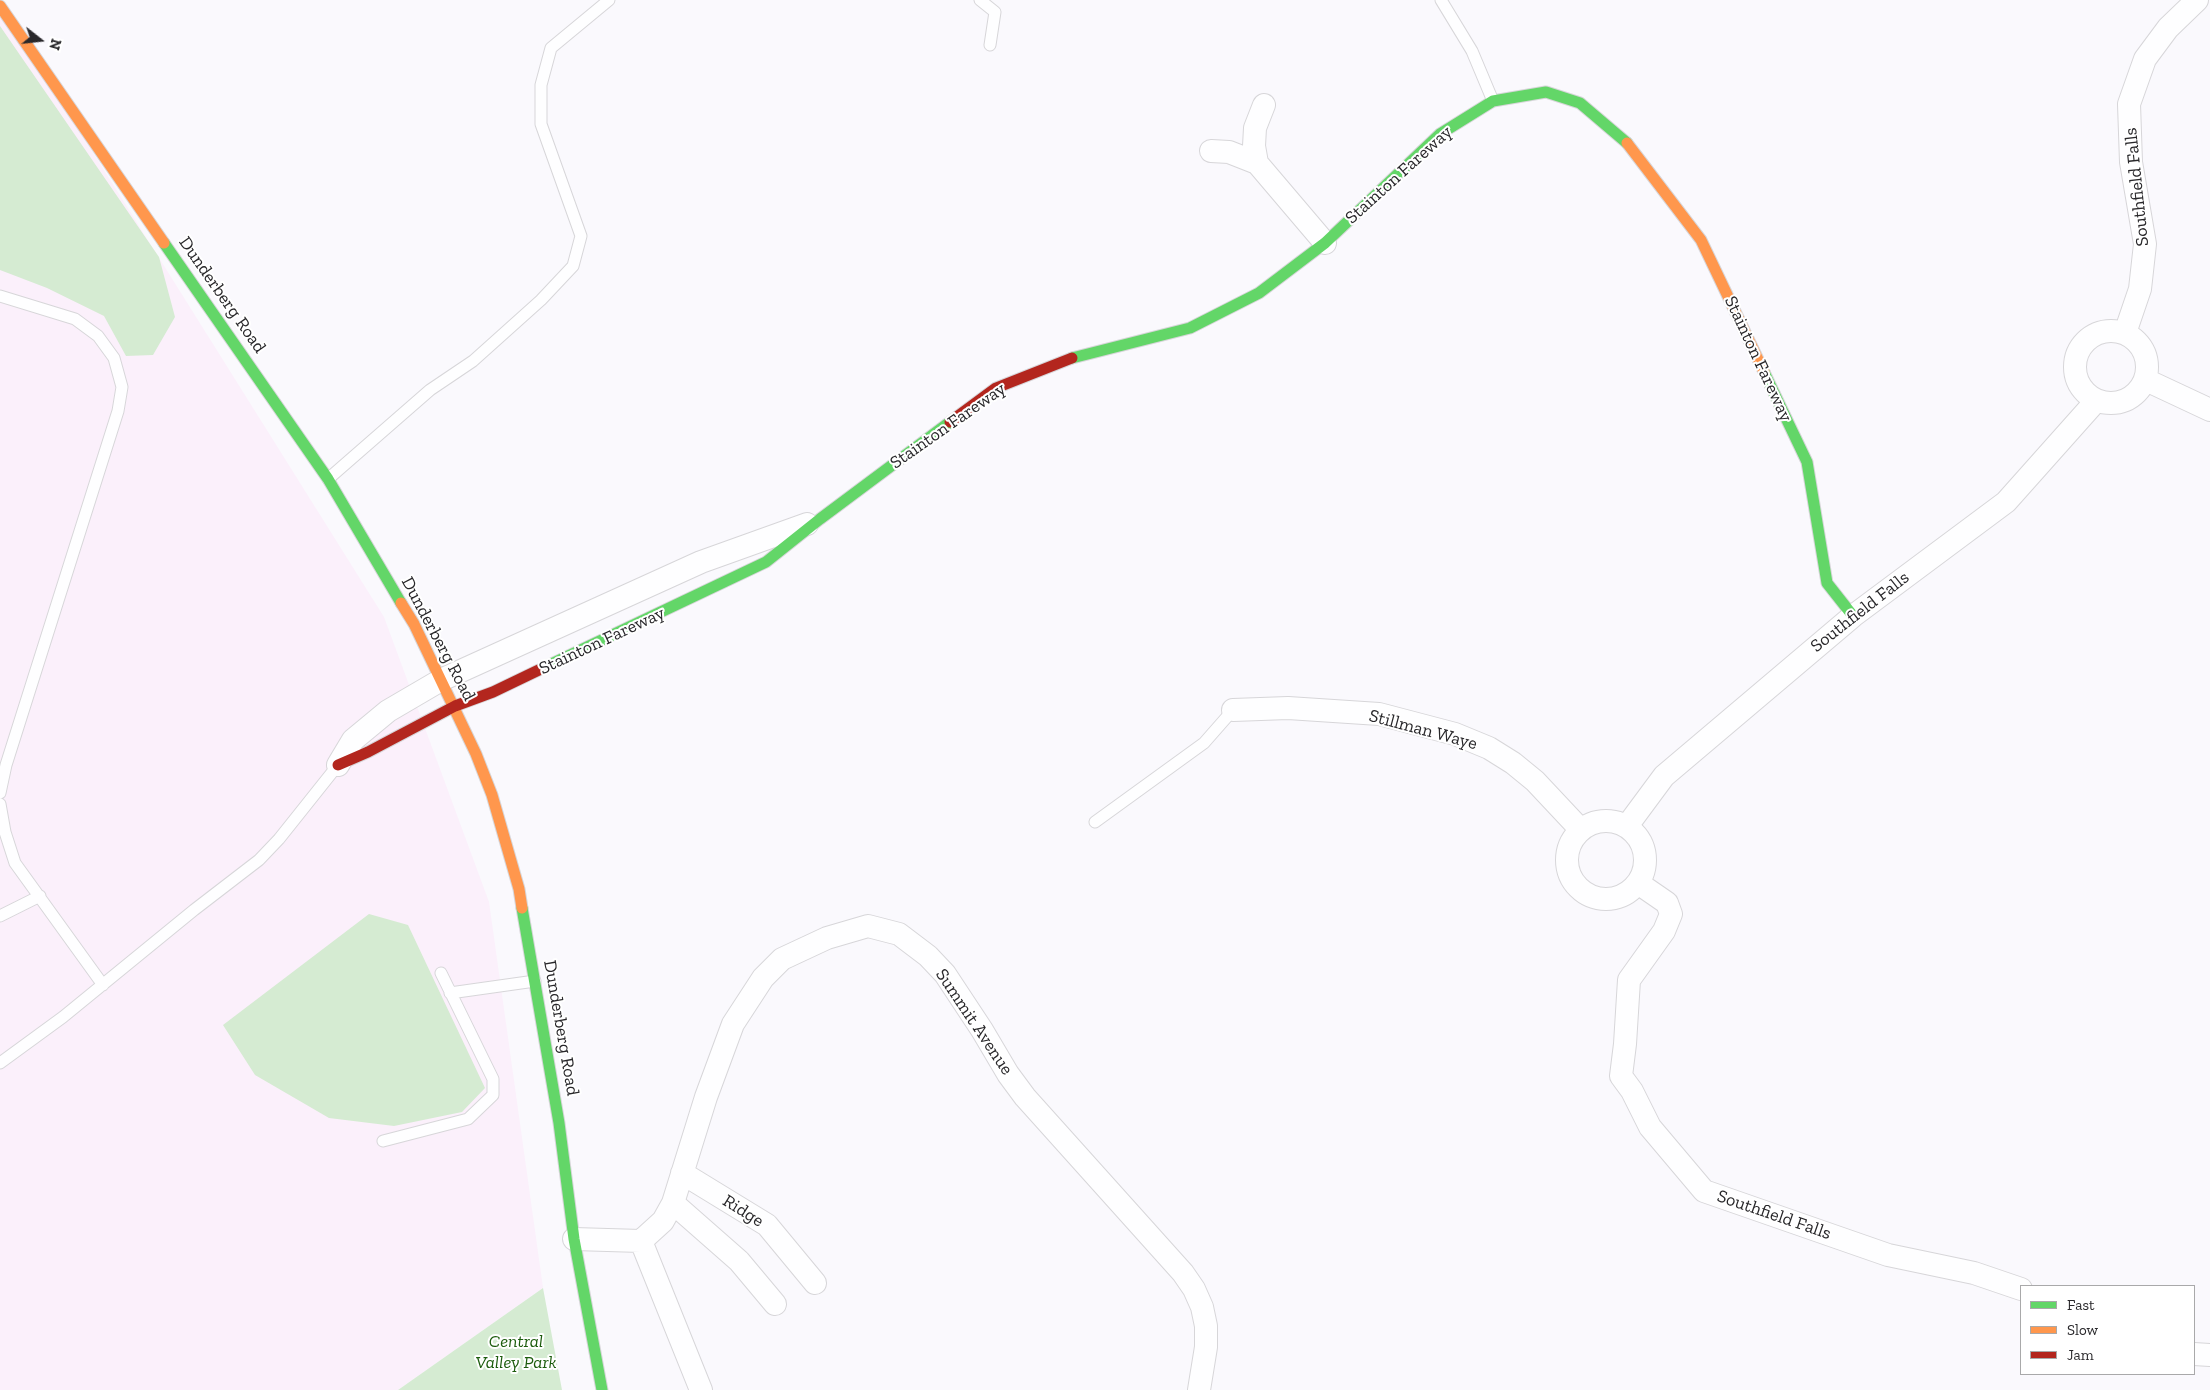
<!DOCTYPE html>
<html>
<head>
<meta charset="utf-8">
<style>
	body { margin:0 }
	#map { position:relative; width:2210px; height:1390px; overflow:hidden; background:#faf9fd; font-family:"Zilla Slab",serif }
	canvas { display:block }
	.legend { position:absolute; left:2020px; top:1285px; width:175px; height:90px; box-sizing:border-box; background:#fff; border:1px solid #a9a9aa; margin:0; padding:6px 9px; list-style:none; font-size:15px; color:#28272a }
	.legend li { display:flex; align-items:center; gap:10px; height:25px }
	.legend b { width:25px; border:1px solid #a9a9aa }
	.north { position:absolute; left:15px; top:15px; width:50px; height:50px; -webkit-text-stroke:4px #fff; paint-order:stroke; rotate:106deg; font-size:14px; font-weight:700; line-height:20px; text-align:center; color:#28272a }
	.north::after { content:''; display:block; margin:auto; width:18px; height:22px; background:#28272a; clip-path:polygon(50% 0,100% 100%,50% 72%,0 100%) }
</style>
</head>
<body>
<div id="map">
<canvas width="2210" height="1390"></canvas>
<ul class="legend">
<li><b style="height:6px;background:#63d668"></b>Fast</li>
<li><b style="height:6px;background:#ff974d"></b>Slow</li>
<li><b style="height:6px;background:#b3261e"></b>Jam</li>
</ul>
<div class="north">N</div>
</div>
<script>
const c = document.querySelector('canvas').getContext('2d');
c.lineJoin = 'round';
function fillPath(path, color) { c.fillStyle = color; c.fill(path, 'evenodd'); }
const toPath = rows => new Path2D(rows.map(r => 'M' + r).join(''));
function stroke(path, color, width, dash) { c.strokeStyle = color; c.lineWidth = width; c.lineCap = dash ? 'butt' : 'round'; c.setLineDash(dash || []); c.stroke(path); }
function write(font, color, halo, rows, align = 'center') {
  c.font = font + ' "Zilla Slab",serif'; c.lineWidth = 4; c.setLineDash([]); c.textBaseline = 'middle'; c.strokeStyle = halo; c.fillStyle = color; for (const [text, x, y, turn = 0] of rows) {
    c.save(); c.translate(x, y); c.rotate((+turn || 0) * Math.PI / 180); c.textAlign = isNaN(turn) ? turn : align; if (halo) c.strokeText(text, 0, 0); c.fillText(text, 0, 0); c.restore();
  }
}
fillPath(toPath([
	[0,4,384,617,489,902,543,1288,398,1390,0,1390]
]), '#fbf0fb');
fillPath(toPath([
	[0,26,159,257,175,317,153,355,126,356,104,316,47,288,0,270],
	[369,914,408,925,485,1088,462,1112,394,1126,329,1118,255,1075,223,1025],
	[543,1288,562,1390,398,1390]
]), '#d5ebd2');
const lane = toPath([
	[980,0,995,12,990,45],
	[1441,0,1472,51,1493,101],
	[0,296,75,319,98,336,114,358,122,387,118,411,6,765,0,793],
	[328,479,430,390,473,361,541,300,573,266,581,236,541,124,541,85,551,48,609,0],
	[0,804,5,832,15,863,103,985],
	[1095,822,1204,743,1233,710],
	[0,916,40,896],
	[450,993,535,981],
	[0,1063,63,1017,194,910,259,860,279,839,338,765],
	[383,1141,468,1119,493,1095,493,1079,441,973]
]);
const street = toPath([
	[1264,105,1255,128,1254,146,1257,163,1325,243],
	[1211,151,1229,152,1257,163],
	'2075 367a36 36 0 1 1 72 0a36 36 0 1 1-72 0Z',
	[2125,333,2140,289,2145,244,2131,162,2129,104,2145,59,2168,28,2197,0],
	[2146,380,2210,410],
	[1233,710,1288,708,1379,714,1455,734,1489,748,1513,763,1535,781,1581,830],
	[338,765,353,740,388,711,441,680,701,562,807,524],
	'1567 860a39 39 0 1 1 78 0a39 39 0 1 1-78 0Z',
	[1627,826,1664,776,1853,616,2006,502,2096,401],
	[1638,883,1667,903,1671,914,1664,931,1629,980,1625,1044,1621,1076,1632,1091,1650,1127,1704,1191,1888,1255,1974,1273,2021,1289],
	[682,1173,767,1225,815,1283],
	[673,1203,739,1261,775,1304],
	[574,1239,641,1241,663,1221,673,1203,706,1097,733,1024,763,978,782,959,827,938,868,926,899,934,928,956,945,974,982,1030,1008,1074,1025,1097,1183,1273,1194,1289,1202,1307,1206,1326,1206,1347,1199,1390],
	[641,1241,701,1390],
	[2194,1354,2210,1355]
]);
const fast = toPath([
	[164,243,328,479,401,603],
	[1072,358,1190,328,1259,293,1325,243,1440,134,1493,101,1546,92,1580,103,1627,143],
	[1764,372,1807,462,1827,583,1853,616],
	[545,667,766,562,820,519,950,422],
	[522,908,559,1123,574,1239,602,1390]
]);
const slow = toPath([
	[0,6,164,243],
	[1627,143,1701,240,1764,372],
	[401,603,414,624,476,754,492,795,519,889,522,908]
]);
const jam = toPath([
	[950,422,996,388,1072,358],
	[338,765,368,752,455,706,493,692,545,667]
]);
stroke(lane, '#d7d6d9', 13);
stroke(street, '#d7d6d9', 24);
stroke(fast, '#d7d6d9', 13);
stroke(slow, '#d7d6d9', 13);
stroke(jam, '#d7d6d9', 13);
stroke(lane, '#fefeff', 11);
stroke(street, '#fefeff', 22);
stroke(fast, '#63d668', 11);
stroke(slow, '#ff974d', 11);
stroke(jam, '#b3261e', 11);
write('18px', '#28272a', '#fff', [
	["Stainton Fareway",1399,175,-42],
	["Southfield Falls",2137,187,-96],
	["Dunderberg Road",222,295,55],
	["Stainton Fareway",1758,359,65],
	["Stainton Fareway",948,426,-35],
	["Southfield Falls",1860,612,-38],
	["Dunderberg Road",438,639,62],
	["Stainton Fareway",602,641,-25],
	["Stillman Waye",1423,730,15],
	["Summit Avenue",974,1022,56],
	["Dunderberg Road",561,1028,80],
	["Ridge",743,1211,32],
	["Southfield Falls",1774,1215,19]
]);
write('italic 18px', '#1c5c0d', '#fff', [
	["Central",516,1342],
	["Valley Park",516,1363]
]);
</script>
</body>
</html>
